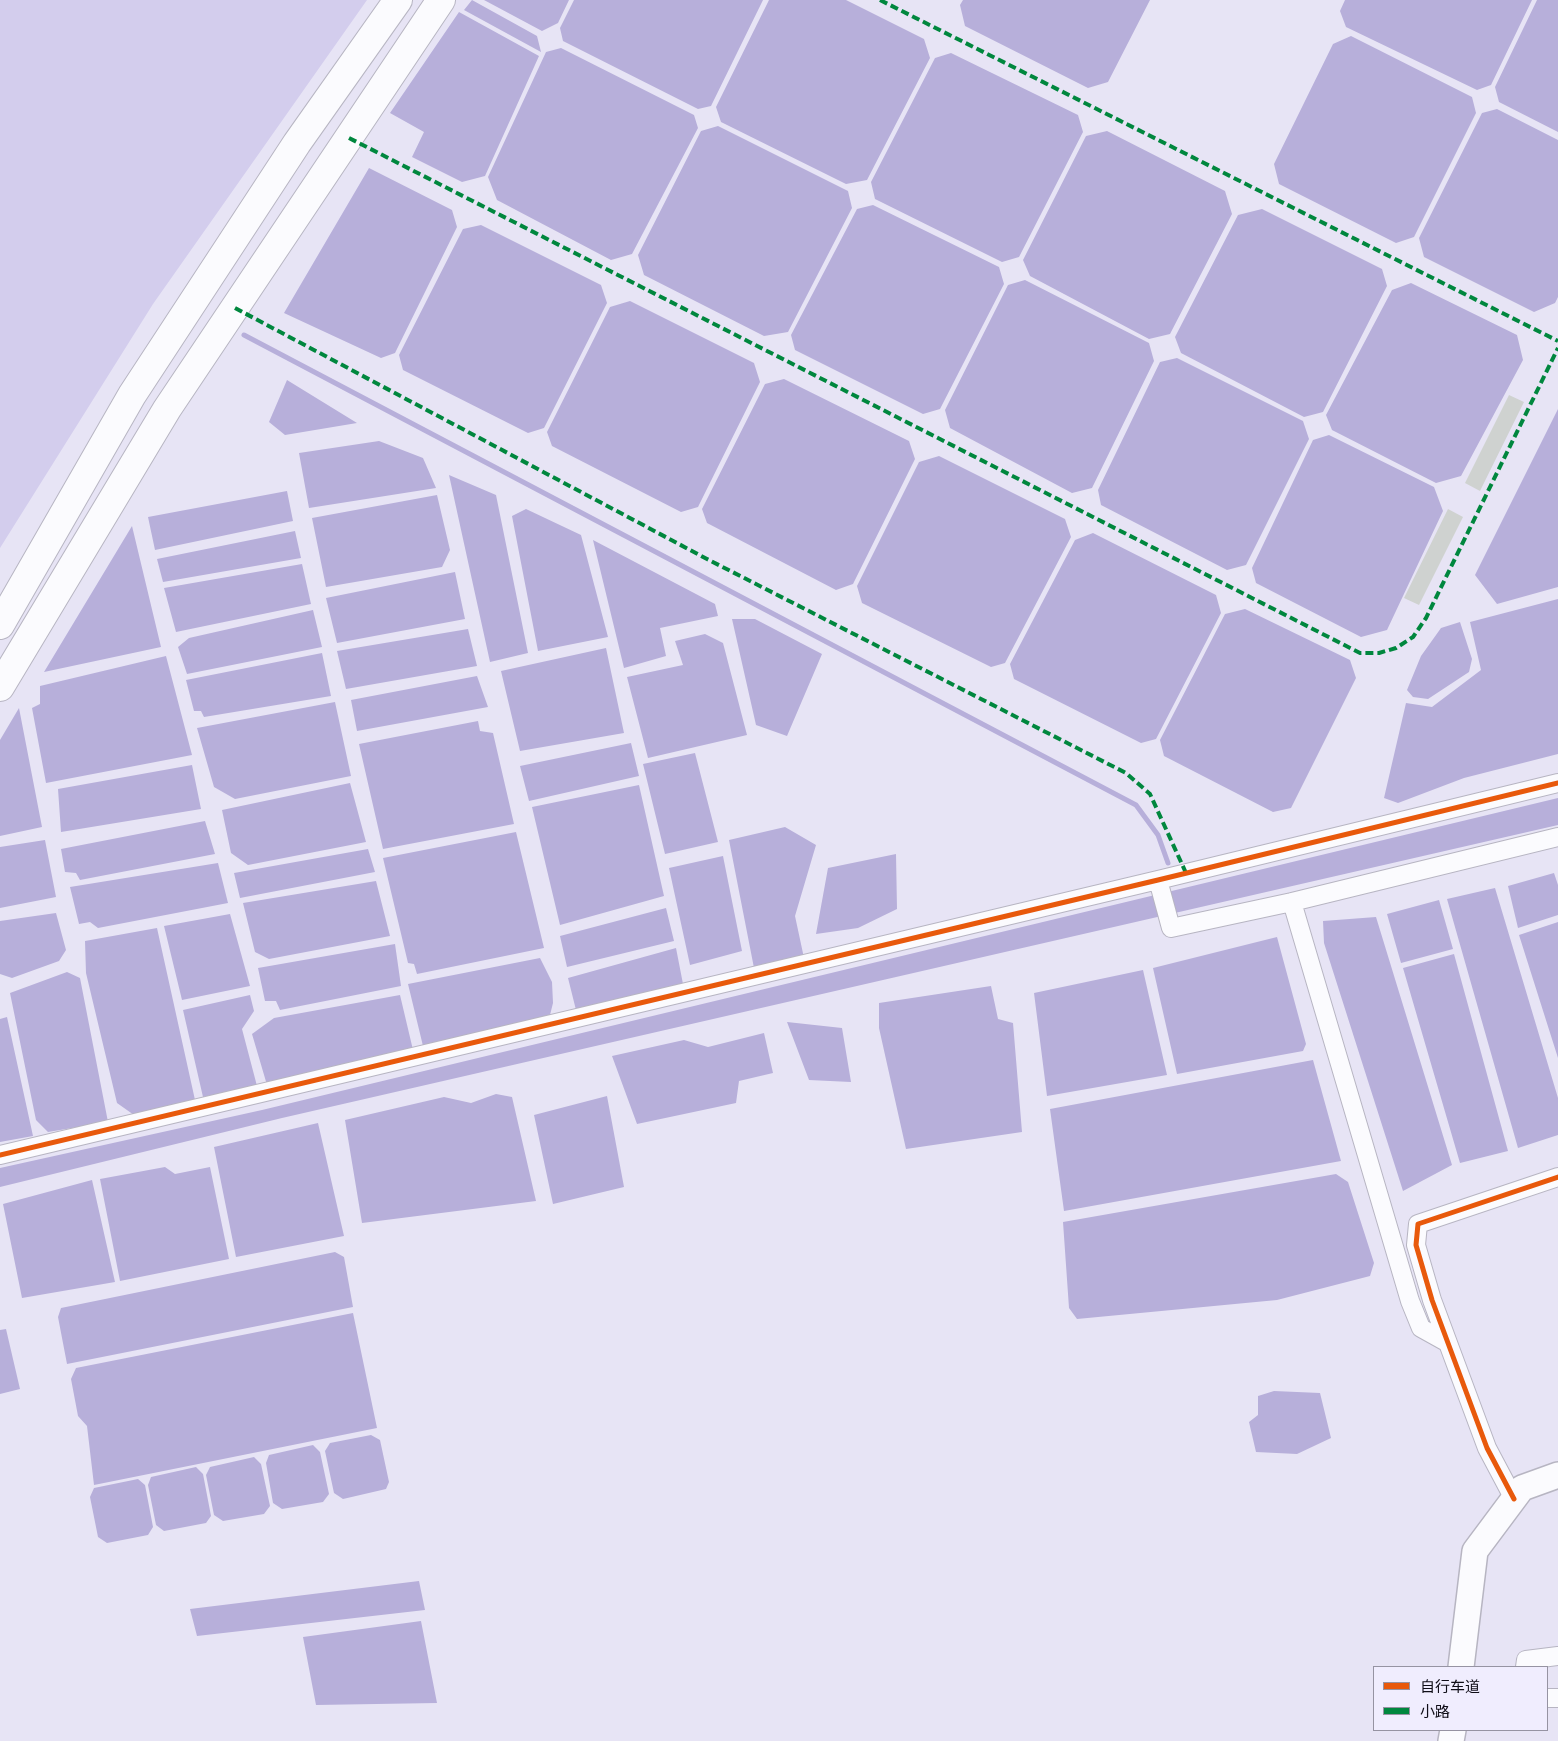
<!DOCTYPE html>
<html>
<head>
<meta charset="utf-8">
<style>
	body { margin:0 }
	#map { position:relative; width:1558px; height:1741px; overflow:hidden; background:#e7e4f5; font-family:"Exo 2","Noto Sans SC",sans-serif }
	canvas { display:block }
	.legend { position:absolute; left:1373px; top:1666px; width:175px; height:65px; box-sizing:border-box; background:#f0edfe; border:1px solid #9693a2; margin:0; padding:6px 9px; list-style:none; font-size:15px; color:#0f0d17 }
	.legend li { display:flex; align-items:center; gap:10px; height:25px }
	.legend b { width:25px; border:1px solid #9693a2 }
</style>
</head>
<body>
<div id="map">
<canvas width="1558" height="1741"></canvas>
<ul class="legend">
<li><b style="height:6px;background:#e8590c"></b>自行车道</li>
<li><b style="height:6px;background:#00873e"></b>小路</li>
</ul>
</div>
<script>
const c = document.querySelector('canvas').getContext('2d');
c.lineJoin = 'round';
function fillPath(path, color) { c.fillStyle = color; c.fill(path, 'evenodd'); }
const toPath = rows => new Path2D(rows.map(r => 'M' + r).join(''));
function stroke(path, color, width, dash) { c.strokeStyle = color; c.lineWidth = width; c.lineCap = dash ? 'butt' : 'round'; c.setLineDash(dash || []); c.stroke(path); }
fillPath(toPath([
	[0,0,367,0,153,304,0,548]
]), '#d3cded');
fillPath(toPath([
	[472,0,537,36,541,52,464,10],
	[484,0,569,0,558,23,542,31],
	[574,0,763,0,711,106,698,109,563,41,560,28],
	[769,0,846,0,924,39,930,58,867,180,846,184,721,122,716,107],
	[963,0,1150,0,1108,82,1088,88,965,26,960,5],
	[1345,0,1532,0,1491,85,1477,90,1346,27,1340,11],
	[1537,0,1558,0,1558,132,1499,102,1495,87],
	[459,12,539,56,485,176,462,182,412,157,424,132,390,113],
	[1351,36,1472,97,1476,113,1414,237,1396,243,1279,184,1274,164,1333,44],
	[561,48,694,115,698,128,632,254,611,260,497,200,488,177,546,52],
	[951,53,1078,115,1083,132,1019,257,1002,262,875,199,871,182,935,58],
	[1497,109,1558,140,1558,297,1555,303,1534,312,1424,257,1419,238,1482,113],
	[718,126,848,191,852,208,788,332,764,336,644,275,638,255,701,131],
	[1107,131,1225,191,1232,214,1170,334,1149,339,1030,276,1023,260,1086,136],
	[369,168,452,210,457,227,395,353,381,358,284,313],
	[873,205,999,267,1004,284,940,409,923,414,795,350,791,335,857,209],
	[1262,209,1382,269,1387,286,1323,412,1304,417,1181,353,1175,337,1238,215],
	[481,225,601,285,607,303,544,428,528,433,403,370,399,355,463,229],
	[1025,280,1149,343,1154,361,1092,488,1072,493,950,428,945,410,1008,285],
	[1411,283,1517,335,1523,360,1461,476,1436,483,1332,430,1326,415,1392,290],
	[630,301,754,363,760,382,698,507,681,512,552,446,547,432,610,307],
	[1177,358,1303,421,1309,439,1246,565,1227,570,1101,505,1098,490,1160,362],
	[784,379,909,441,915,459,853,584,836,590,707,523,702,509,765,384],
	[287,380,357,423,285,435,269,422],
	[1558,409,1558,587,1497,604,1475,575],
	[1329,435,1434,487,1443,511,1387,630,1361,637,1256,583,1252,568,1313,440],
	[379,441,423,458,436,488,309,508,299,453],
	[939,456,1065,519,1071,537,1005,663,991,667,862,603,857,586,919,462],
	[449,475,496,495,528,653,490,662],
	[287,491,293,521,155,550,148,517],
	[437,495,450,550,442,567,326,587,312,518],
	[526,509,581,535,608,637,538,651,512,516],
	[132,526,161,647,44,672],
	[295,531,301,558,163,582,157,559],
	[1093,533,1216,595,1221,613,1156,739,1141,743,1014,679,1010,664,1075,540],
	[593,540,715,604,718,616,660,628,666,656,624,668],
	[302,564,311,604,176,632,164,588],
	[455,572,465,619,337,643,326,598],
	[1558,599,1558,754,1464,778,1398,803,1384,798,1406,703,1432,707,1481,670,1470,622],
	[1245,609,1350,660,1356,678,1291,808,1273,812,1164,756,1160,740,1225,614],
	[313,610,322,647,187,674,178,647,189,638],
	[732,619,755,619,822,654,787,736,756,725],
	[1460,622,1472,659,1469,672,1428,699,1413,697,1407,690,1421,656,1441,628],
	[468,629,477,666,346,689,337,651],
	[705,634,723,643,747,735,648,758,627,677,683,665,675,641],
	[606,648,624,733,520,751,501,671],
	[322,653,331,696,204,717,201,711,194,711,186,680],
	[166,656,192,755,46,783,32,708,40,704,40,686],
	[477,676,488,707,357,731,351,700],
	[335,702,351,776,235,799,214,787,197,728],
	[19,708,42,827,0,836,0,740],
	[478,721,480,731,493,733,514,824,383,849,359,744],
	[631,743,639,776,529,801,520,766],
	[695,753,718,842,665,854,643,764],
	[192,765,201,809,61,832,58,789],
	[350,783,366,842,248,865,231,853,222,810],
	[639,785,664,896,560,925,532,807],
	[1558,798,1558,825,282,1118,0,1187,0,1168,262,1110],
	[205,821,215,854,80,880,76,873,65,872,61,849],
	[785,827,816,845,795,916,804,958,754,968,729,840],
	[516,832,544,948,417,974,414,964,408,963,383,858],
	[45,840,56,897,0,908,0,847],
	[368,849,375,872,240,898,234,873],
	[896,854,897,909,858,928,816,934,828,868],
	[723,856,742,951,690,965,669,868],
	[218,863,228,903,98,928,90,922,79,924,70,887],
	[1554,873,1558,885,1558,915,1518,928,1508,886],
	[376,881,390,936,269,959,255,952,243,903],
	[1495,888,1558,1098,1558,1135,1518,1148,1447,899],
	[1439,900,1453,949,1401,963,1387,914],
	[666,908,674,941,567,967,560,936],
	[56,913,66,950,59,961,12,978,0,974,0,921],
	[230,914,250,986,182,1000,164,926],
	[1376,917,1452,1165,1403,1191,1324,943,1323,921],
	[1558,922,1558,1058,1519,935],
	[157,928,195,1100,134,1115,117,1103,86,973,85,941],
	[1277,937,1306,1044,1303,1051,1177,1074,1153,968],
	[395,944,401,986,280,1010,276,1001,265,1001,258,968],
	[676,948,683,984,577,1014,568,978],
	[1454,954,1508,1151,1460,1163,1403,968],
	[540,958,552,982,553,1003,549,1019,423,1046,408,984],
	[1143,970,1167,1075,1047,1096,1034,993],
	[67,972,80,978,108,1122,48,1132,36,1120,10,993],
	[991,986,998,1019,1013,1023,1022,1132,906,1149,879,1028,879,1003],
	[250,995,254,1011,242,1029,257,1086,203,1097,183,1010],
	[400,995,413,1050,267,1085,252,1034,274,1018],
	[7,1017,33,1136,0,1142,0,1019],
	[787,1022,842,1028,851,1082,809,1080],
	[764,1033,773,1073,739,1081,736,1103,637,1124,612,1056,684,1040,708,1047],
	[1313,1060,1341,1161,1064,1211,1050,1109],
	[496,1094,512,1097,536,1201,362,1223,345,1120,444,1097,471,1103],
	[607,1096,624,1187,553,1204,534,1115],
	[318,1123,344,1236,236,1257,214,1147],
	[165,1167,175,1174,210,1167,229,1259,120,1281,100,1179],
	[1336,1174,1348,1182,1374,1263,1370,1276,1277,1300,1077,1319,1069,1308,1063,1222],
	[92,1180,115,1282,22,1298,3,1204],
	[335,1252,344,1257,353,1307,67,1364,58,1317,61,1308],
	[353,1313,377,1428,94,1485,87,1426,78,1416,71,1379,76,1368],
	[6,1329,20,1389,0,1394,0,1330],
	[1274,1391,1320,1393,1331,1438,1297,1454,1256,1452,1249,1422,1258,1415,1258,1396],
	[371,1435,380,1440,389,1482,386,1489,343,1499,334,1493,325,1451,330,1443],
	[313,1445,320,1452,329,1494,323,1502,282,1509,273,1503,266,1463,269,1455],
	[254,1457,261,1464,270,1506,264,1514,223,1521,214,1515,206,1475,210,1467],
	[196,1467,203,1474,211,1516,206,1523,164,1531,156,1525,148,1485,151,1477],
	[138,1479,145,1485,153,1527,148,1535,107,1543,98,1537,90,1497,94,1488],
	[419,1581,425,1610,197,1636,190,1609],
	[421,1621,437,1703,316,1705,303,1637]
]), '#b7afda');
stroke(toPath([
	[244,335,1136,805,1158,835,1168,863]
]), '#b7afda', 5);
fillPath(toPath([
	[1509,395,1524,402,1480,491,1465,483],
	[1448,509,1463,517,1419,605,1404,598]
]), '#cfd2d0');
const street = toPath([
	[1158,880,1171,928,1292,902],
	[0,1155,1158,880,1558,783],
	[1448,1343,1421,1328,1410,1301,1292,902,1558,837],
	[1514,1499,1487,1448,1432,1300,1416,1245,1418,1224,1558,1177],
	[1525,1667,1526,1660,1558,1656],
	[1547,1698,1558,1698]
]);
const secondary = toPath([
	[1461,1667,1475,1551,1522,1488,1558,1475],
	[1451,1741,1453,1730]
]);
const highway = toPath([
	[0,625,132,395,297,143,398,0],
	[0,687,167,409,441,0]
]);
stroke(street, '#b7b5c2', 20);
stroke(secondary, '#b7b5c2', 28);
stroke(highway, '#b7b5c2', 30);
stroke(street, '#fbfbfe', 18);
stroke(secondary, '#fbfbfe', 25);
stroke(highway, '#fbfbfe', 28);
stroke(toPath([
	[880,0,1558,341],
	[349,138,1360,653,1379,653,1396,648,1413,637,1426,618,1558,348],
	[235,308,707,559,1126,773,1150,794,1186,873]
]), '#00873e', 4, [8, 4]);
stroke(toPath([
	[0,1155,1158,880,1558,783],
	[1514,1499,1487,1448,1432,1300,1416,1245,1418,1224,1558,1177]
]), '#e8590c', 5);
</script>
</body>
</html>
